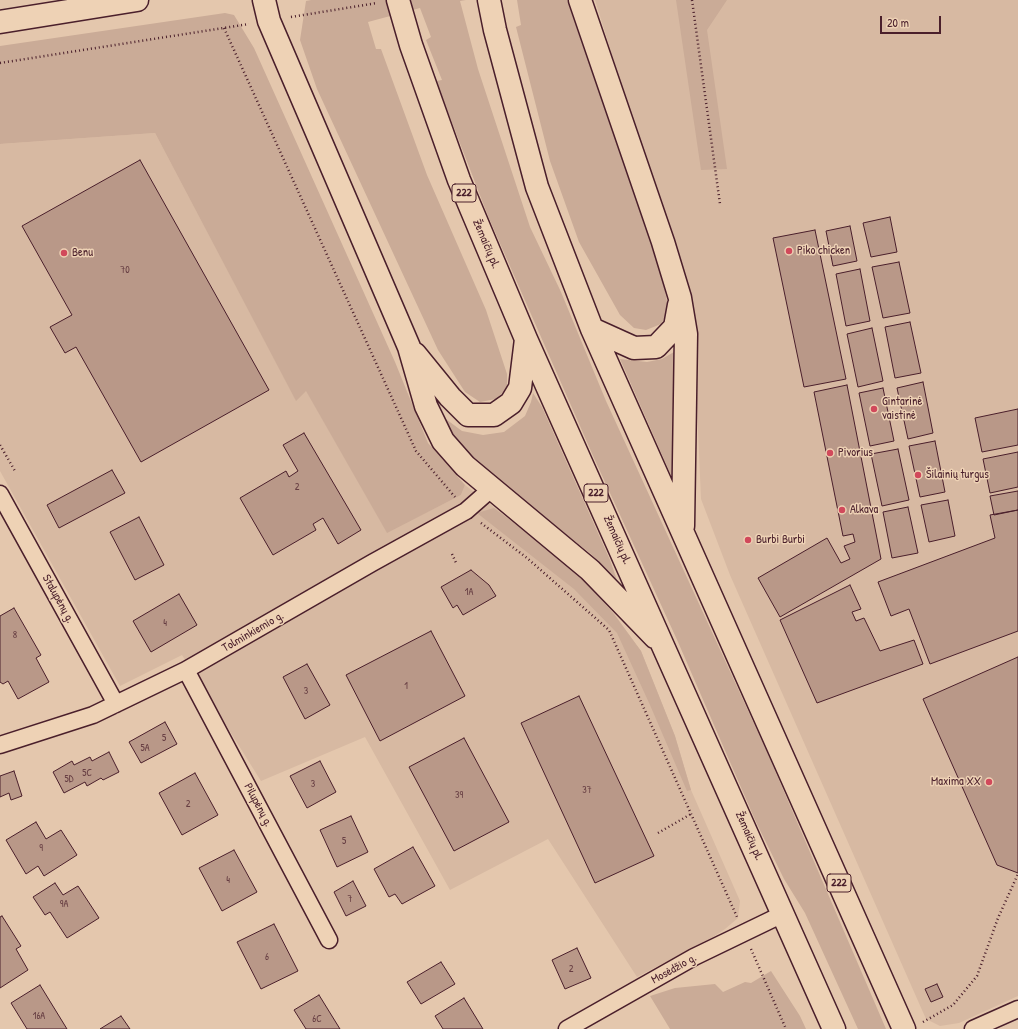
<!DOCTYPE html>
<html>
<head>
<meta charset="utf-8">
<style>
	body { margin:0 }
	#map { position:relative; width:1018px; height:1029px; overflow:hidden; background:#e4c7ad; font-family:"Patrick Hand",sans-serif }
	canvas { display:block }
	.scale { position:absolute; left:880px; top:16px; width:61px; height:18px; box-sizing:border-box; border:2px solid #4a1f2b; border-top:0; padding-left:5px; font-size:12px; line-height:14px; white-space:nowrap; color:#4a1f2b; -webkit-text-stroke:3px #eed2b5; paint-order:stroke }
</style>
</head>
<body>
<div id="map">
<canvas width="1018" height="1029"></canvas>
<div class="scale">20 m</div>
</div>
<script>
const c = document.querySelector('canvas').getContext('2d');
c.lineJoin = 'round';
function fillPath(path, color) { c.fillStyle = color; c.fill(path, 'evenodd'); }
const toPath = rows => new Path2D(rows.map(r => 'M' + r).join(''));
function stroke(path, color, width, dash) { c.strokeStyle = color; c.lineWidth = width; c.lineCap = dash ? 'butt' : 'round'; c.setLineDash(dash || []); c.stroke(path); }
function write(font, color, halo, rows, align = 'center') {
  c.font = font + ' "Patrick Hand",sans-serif'; c.lineWidth = 3; c.setLineDash([]); c.textBaseline = 'middle'; c.strokeStyle = halo; c.fillStyle = color; for (const [text, x, y, turn = 0] of rows) {
    c.save(); c.translate(x, y); c.rotate((+turn || 0) * Math.PI / 180); c.textAlign = isNaN(turn) ? turn : align; if (halo) c.strokeText(text, 0, 0); c.fillText(text, 0, 0); c.restore();
  }
}
fillPath(toPath([
	[595,0,1018,0,1018,996,959,1023,940,1026,926,1019,730,575,701,499,693,315],
	[155,133,296,400,306,390,387,532,461,495,465,485,573,568,614,614,641,651,675,736,691,790,740,901,738,918,725,929,713,937,637,977,548,839,450,890,365,737,261,781,182,655,120,686,0,471,0,144]
]), '#d7b9a2');
fillPath(toPath([
	[311,0,466,0,460,1,478,69,530,227,561,292,606,401,767,752,886,1029,858,1029,805,913,784,879,756,822,678,642,594,458,488,216,436,81,442,80,426,40,431,37,420,8,368,22,376,49,381,49,427,175,486,310,507,374,507,388,496,399,480,402,465,392,438,350,317,89,300,40,306,1],
	[517,0,567,0,661,272,669,311,661,324,646,330,634,328,620,315,579,242,550,161,516,27,521,25],
	[676,0,727,0,707,30,727,169,701,170],
	[225,13,234,15,254,48,395,362,428,443,465,485,461,495,387,533,306,391,296,401,155,133,0,144,0,46],
	[679,349,674,482,620,359,647,362,662,359],
	[533,393,542,407,610,560,618,583,591,554,481,467,442,425,439,414,462,431,483,435,504,432,525,416,531,402],
	[494,508,573,568,614,614,641,651,675,736,691,790,687,791,650,705,617,633,574,589,477,513],
	[771,971,800,1016,806,1029,670,1029,650,996,675,988,715,984,723,992,745,982,751,983]
]), '#caab97');
const building = toPath([
	[140,160,269,390,141,462,76,347,65,353,50,327,72,315,22,226,140,160],
	[890,217,897,252,871,257,863,223,890,217],
	[850,226,857,261,833,266,826,231,850,226],
	[815,230,846,379,804,387,773,238,815,230],
	[899,262,910,313,883,318,872,267,899,262],
	[860,269,870,321,846,326,836,274,860,269],
	[910,322,921,373,895,378,885,327,910,322],
	[872,328,883,381,858,387,847,334,872,328],
	[923,382,933,433,908,439,897,388,923,382],
	[847,385,881,559,780,617,758,578,827,538,841,563,850,559,844,546,855,542,853,534,843,536,814,392,847,385],
	[883,388,894,441,870,446,859,393,883,388],
	[1018,409,1018,445,982,452,975,418,1018,409],
	[304,433,361,530,338,544,323,518,313,524,316,530,273,555,240,498,286,471,289,477,298,471,283,445,304,433],
	[935,441,945,492,920,497,909,446,935,441],
	[898,449,909,500,882,506,871,454,898,449],
	[1018,452,1018,487,990,493,983,459,1018,452],
	[112,470,125,493,59,528,47,505,112,470],
	[1018,491,1018,510,994,515,990,496,1018,491],
	[948,500,955,536,929,542,921,505,948,500],
	[908,507,918,553,892,558,883,512,908,507],
	[1018,510,1018,631,930,664,909,609,891,616,878,582,995,538,990,515,1018,510],
	[139,517,164,565,135,580,110,532,139,517],
	[471,570,489,585,496,596,463,615,457,605,453,608,441,587,471,570],
	[850,585,861,609,852,612,856,621,864,618,880,651,914,640,923,664,817,703,780,620,850,585],
	[179,594,197,625,151,652,133,621,179,594],
	[14,608,41,655,36,658,49,682,18,699,8,681,3,684,0,682,0,616,14,608],
	[431,631,465,696,380,741,346,675,431,631],
	[1018,657,1018,873,997,865,923,699,1018,657],
	[307,664,330,705,305,719,283,677,307,664],
	[579,696,654,856,595,883,521,723,579,696],
	[165,722,177,744,141,763,129,742,165,722],
	[464,738,509,822,454,851,409,767,464,738],
	[109,752,119,772,103,780,101,778,87,786,85,782,64,793,53,772,72,761,74,765,90,757,92,761,109,752],
	[320,761,336,792,307,808,290,776,320,761],
	[14,771,22,796,11,800,9,793,0,797,0,776,14,771],
	[195,773,218,815,182,835,159,793,195,773],
	[351,816,368,852,337,867,320,830,351,816],
	[36,822,46,839,61,830,77,855,44,876,38,866,26,874,6,840,36,822],
	[413,847,435,886,402,904,395,894,389,897,374,869,413,847],
	[234,850,257,892,222,911,199,868,234,850],
	[353,881,366,906,346,916,334,892,353,881],
	[55,883,63,895,78,886,99,918,67,938,50,912,45,915,33,897,55,883],
	[2,916,21,946,16,949,28,970,0,988,0,917,2,916],
	[274,924,298,971,261,989,237,942,274,924],
	[577,948,591,978,565,989,552,960,577,948],
	[441,962,455,984,421,1004,407,982,441,962],
	[937,984,943,997,931,1002,925,989,937,984],
	[40,985,67,1029,27,1029,11,1003,40,985],
	[319,995,340,1029,306,1029,294,1010,319,995],
	[464,998,483,1029,443,1029,435,1016,464,998],
	[121,1016,130,1029,100,1029,121,1016]
]);
fillPath(building, '#b99888');
stroke(building, '#4a1f2b', 1);
const minor = toPath([
	[0,494,116,704],
	[186,670,329,940],
	[0,745,93,715,186,670,372,563,466,511,491,489],
	[567,1029,694,957,783,914],
	[973,1029,1018,1009]
]);
const secondary = toPath([
	[0,22,137,0]
]);
const primary = toPath([
	[264,0,269,21,409,347,426,406,443,441,465,466,590,570,655,637],
	[398,0,411,45,459,180,526,339,834,1029],
	[489,0,495,30,537,187,592,329,904,1029],
	[580,0,663,242,680,298,686,334,683,526],
	[592,329,634,348,656,347,675,327,679,305],
	[415,354,450,397,468,415,494,415,511,403,520,388,526,339]
]);
stroke(minor, '#4a1f2b', 19);
stroke(secondary, '#4a1f2b', 25);
stroke(primary, '#4a1f2b', 25);
stroke(toPath([
	[692,0,720,204],
	[291,17,377,3],
	[224,28,416,451,455,497],
	[0,63,249,24],
	[0,445,15,471],
	[481,523,527,558,609,630,737,917],
	[452,554,457,565],
	[658,833,691,814],
	[751,949,786,1029],
	[923,1022,953,1005,977,976,998,918,1018,874]
]), '#4a1f2b', 2.5, [1, 3]);
stroke(minor, '#eed2b5', 16);
stroke(secondary, '#eed2b5', 22);
stroke(primary, '#eed2b5', 22);
for (const [x, y, r, color] of [
	[789,251,4,"#d1495b"],
	[64,253,4,"#d1495b"],
	[874,409,4,"#d1495b"],
	[830,453,4,"#d1495b"],
	[918,475,4,"#d1495b"],
	[842,510,4,"#d1495b"],
	[748,540,4,"#d1495b"],
	[989,782,4,"#d1495b"]
]) { const dot = new Path2D(); dot.arc(x, y, r, 0, 2 * Math.PI); c.fillStyle = color; c.fill(dot); stroke(dot, '#eed2b5', 1.5); }
write('10px', '#663d42', null, [
	["70",125,270],
	["2",297,487],
	["1A",469,592],
	["4",165,623],
	["8",15,635],
	["1",406,686],
	["3",306,691],
	["5",164,738],
	["5A",145,748],
	["5C",87,773],
	["5D",69,779],
	["3",313,784],
	["37",587,790],
	["39",459,795],
	["2",188,804],
	["5",344,841],
	["9",41,848],
	["4",228,880],
	["7",350,899],
	["9A",64,904],
	["6",267,957],
	["2",571,969],
	["16A",39,1016],
	["6C",317,1019]
]);
for (const [x, y, w] of [
	[464,193,24],
	[596,493,24],
	[839,883,24]
]) { const box = new Path2D(); box.roundRect(x - w / 2, y - 9, w, 18, 3); c.fillStyle = '#eed2b5'; c.fill(box); stroke(box, '#4a1f2b', 1); }
write('bold 11px', '#4a1f2b', null, [
	["222",464,193],
	["222",596,493],
	["222",839,883]
]);
write('12px', '#4a1f2b', '#eed2b5', [
	["Žemaičių pl.",486,244,67],
	["Žemaičių pl.",617,540,66],
	["Stalupėnų g.",58,599,61],
	["Tolminkiemio g.",253,632,-30],
	["Pilupėnų g.",258,805,62],
	["Žemaičių pl.",749,836,66],
	["Mosėdžio g.",674,969,-29]
]);
write('12px', '#4a1f2b', '#eed2b5', [
	["Piko chicken",797,251],
	["Benu",72,253],
	["Gintarinė",882,402],
	["vaistinė",882,416],
	["Pivorius",838,453],
	["Šilainių turgus",926,475],
	["Alkava",850,510],
	["Burbi Burbi",756,540],
	["Maxima XX",981,782,"right"]
], 'left');
</script>
</body>
</html>
